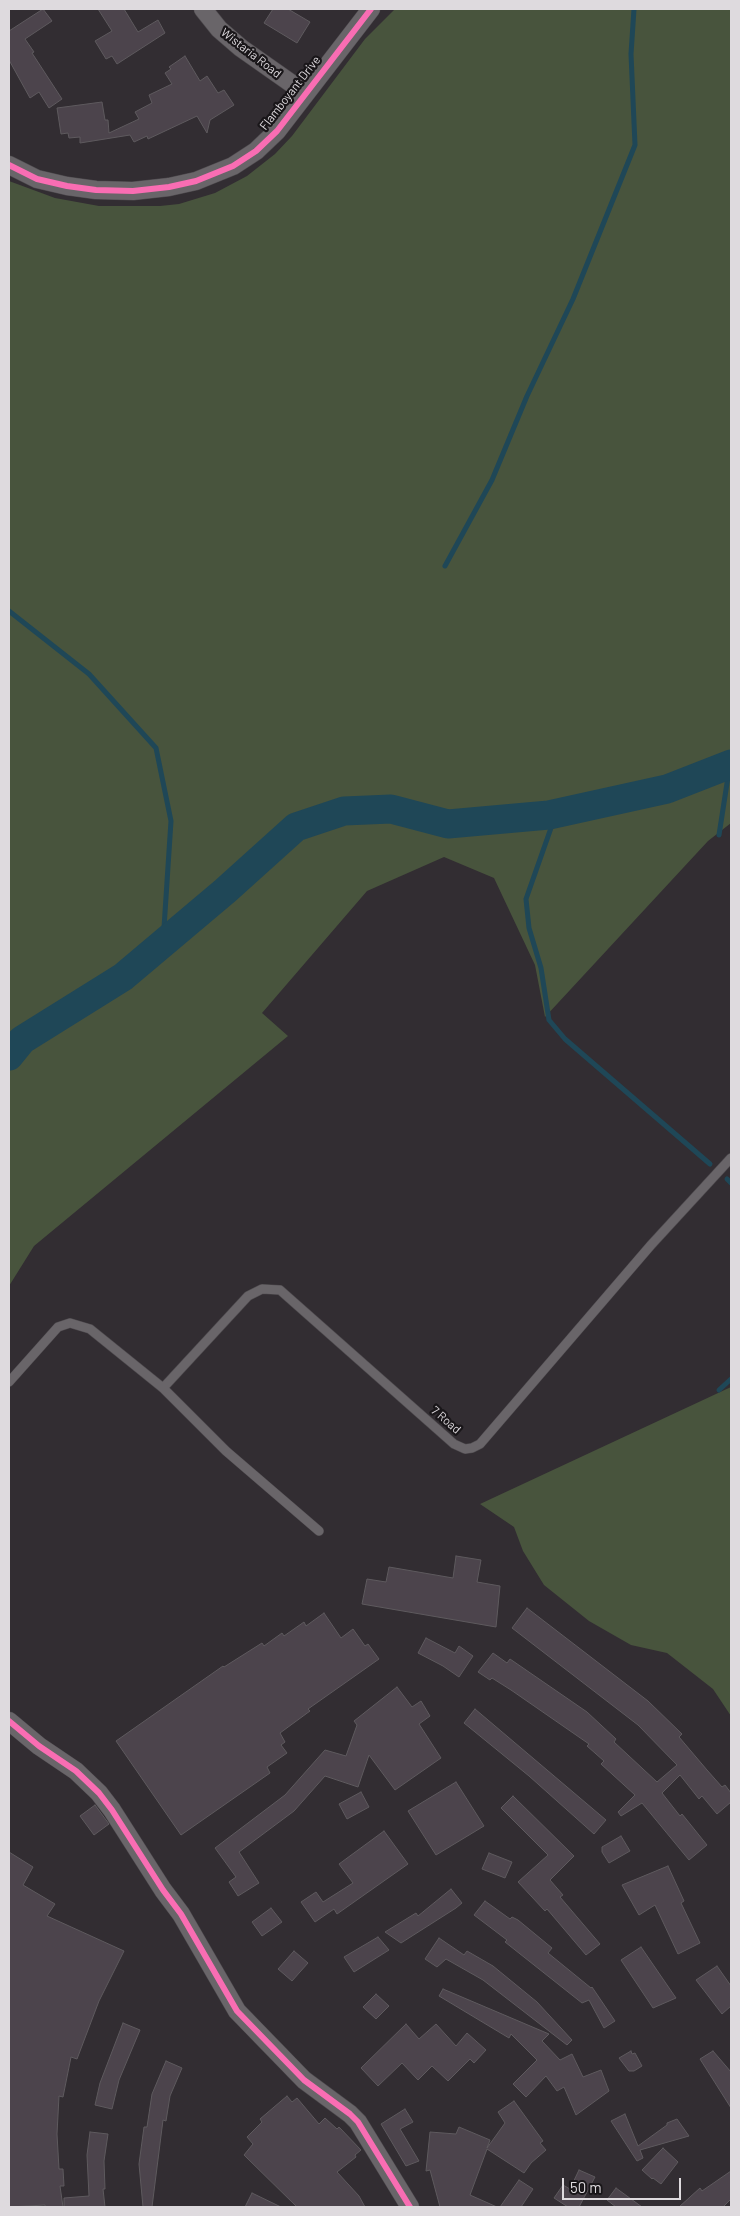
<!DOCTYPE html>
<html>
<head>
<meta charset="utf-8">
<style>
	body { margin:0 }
	#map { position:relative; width:740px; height:2216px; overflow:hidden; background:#322d32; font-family:Barlow,sans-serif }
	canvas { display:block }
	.frame { position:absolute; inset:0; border:10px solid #dedade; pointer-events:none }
	.scale { position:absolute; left:562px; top:2178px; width:119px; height:22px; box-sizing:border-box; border:2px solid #dedade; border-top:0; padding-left:6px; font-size:15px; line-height:18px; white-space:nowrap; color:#dedade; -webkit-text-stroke:4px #191619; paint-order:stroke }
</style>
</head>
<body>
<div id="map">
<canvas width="740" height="2216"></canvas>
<div class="frame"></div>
<div class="scale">50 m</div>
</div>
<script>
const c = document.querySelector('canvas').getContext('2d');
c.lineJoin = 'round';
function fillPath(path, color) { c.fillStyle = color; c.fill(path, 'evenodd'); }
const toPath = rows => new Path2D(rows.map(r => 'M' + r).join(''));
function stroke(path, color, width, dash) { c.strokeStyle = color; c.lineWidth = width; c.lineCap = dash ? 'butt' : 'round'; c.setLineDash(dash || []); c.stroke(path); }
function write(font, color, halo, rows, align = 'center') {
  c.font = font + ' Barlow,sans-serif'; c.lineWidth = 4.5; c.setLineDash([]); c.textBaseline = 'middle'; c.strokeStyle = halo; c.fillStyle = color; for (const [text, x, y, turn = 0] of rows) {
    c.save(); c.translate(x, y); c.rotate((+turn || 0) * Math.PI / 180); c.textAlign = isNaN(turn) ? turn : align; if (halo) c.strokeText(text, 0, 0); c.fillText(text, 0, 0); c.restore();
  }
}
fillPath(toPath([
	[395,9,731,9,731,823,708,841,545,1017,535,965,494,878,444,857,367,891,262,1013,288,1036,34,1246,9,1286,9,181,55,198,99,206,160,206,179,204,215,193,247,176,275,154,292,136,365,39],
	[731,1387,731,1716,713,1689,667,1653,631,1645,589,1621,544,1585,523,1551,514,1527,480,1504]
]), '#48543d');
stroke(toPath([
	[445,566,492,480,527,396,573,299,635,145,631,54,634,9],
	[9,611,89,674,156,748,171,821,163,943],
	[549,815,551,828,526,899,529,928,541,968,549,1020,565,1039,710,1164],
	[719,835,730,764],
	[727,1179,731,1183],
	[719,1390,731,1379]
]), '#1f4757', 5);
stroke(toPath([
	[9,1056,22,1040,123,977,225,891,296,827,344,811,391,809,448,824,549,815,667,789,731,764]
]), '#1f4757', 29);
const building = toPath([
	[43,9,52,21,25,39,34,52,32,53,62,99,49,108,39,92,30,98,9,60,9,31,43,9],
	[98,9,124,9,138,32,158,20,165,33,117,64,112,56,106,59,95,41,112,31,98,9],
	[273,9,288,9,310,22,297,43,264,23,273,9],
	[185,56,200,81,207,76,218,93,224,90,234,105,210,120,207,133,197,116,148,139,147,136,134,142,130,135,80,143,80,137,69,138,68,133,61,134,57,108,102,102,105,120,108,120,109,133,139,119,135,112,152,103,149,95,172,84,165,73,171,69,169,67,185,56],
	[456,1556,481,1560,477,1582,500,1586,496,1627,362,1604,367,1579,386,1582,389,1567,453,1578,456,1556],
	[527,1608,648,1701,682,1734,679,1737,707,1770,722,1787,725,1785,731,1793,731,1802,717,1814,702,1796,699,1799,680,1775,662,1793,680,1816,682,1814,707,1845,689,1860,642,1803,621,1816,618,1812,635,1795,601,1764,604,1761,587,1746,589,1744,511,1690,492,1678,490,1680,478,1672,493,1653,507,1663,510,1659,587,1712,616,1739,614,1742,657,1782,677,1765,638,1725,512,1628,527,1608],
	[324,1613,341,1638,353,1629,365,1646,368,1644,379,1659,308,1709,310,1711,280,1733,285,1742,281,1745,287,1753,267,1767,270,1773,181,1835,116,1741,223,1666,224,1667,262,1643,264,1646,282,1633,284,1636,304,1622,306,1626,324,1613],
	[426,1638,455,1653,459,1646,473,1656,459,1677,443,1666,418,1653,426,1638],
	[397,1687,412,1707,421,1701,430,1716,419,1724,441,1758,395,1790,369,1755,358,1787,325,1776,294,1811,239,1852,259,1883,238,1896,229,1882,236,1877,215,1848,285,1795,325,1750,346,1756,357,1725,354,1721,397,1687],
	[475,1709,606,1820,594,1834,529,1776,464,1723,475,1709],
	[456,1782,484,1826,436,1855,408,1811,456,1782],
	[361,1792,369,1807,347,1819,339,1804,361,1792],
	[513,1796,574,1856,550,1880,563,1895,560,1897,600,1944,586,1955,547,1909,545,1911,518,1882,548,1855,501,1808,513,1796],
	[95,1805,109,1824,94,1835,80,1816,95,1805],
	[384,1831,408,1864,337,1914,334,1909,315,1922,301,1902,316,1892,323,1902,353,1883,339,1864,384,1831],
	[621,1836,630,1851,609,1863,602,1852,602,1847,621,1836],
	[9,1852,33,1867,23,1885,55,1904,47,1916,124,1951,99,2001,77,2059,71,2057,63,2097,59,2096,57,2134,59,2169,63,2169,64,2186,60,2186,63,2207,45,2207,45,2205,9,2207,9,1852],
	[489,1853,512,1862,505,1878,482,1869,489,1853],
	[668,1866,684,1901,681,1903,700,1943,678,1954,655,1905,639,1915,622,1885,668,1866],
	[451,1889,462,1903,456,1908,401,1943,385,1932,416,1913,418,1916,451,1889],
	[485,1901,510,1919,512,1917,518,1920,552,1948,548,1953,591,1988,592,1987,615,2021,604,2028,589,2000,582,2003,505,1942,507,1940,474,1915,485,1901],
	[271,1908,282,1922,262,1936,252,1922,271,1908],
	[378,1937,389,1950,354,1972,344,1957,378,1937],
	[439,1938,464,1955,467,1951,493,1966,537,2002,572,2040,567,2045,483,1980,446,1959,437,1967,425,1959,439,1938],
	[641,1947,676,1998,653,2008,621,1960,641,1947],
	[294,1951,308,1963,292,1981,278,1969,294,1951],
	[717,1966,731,1986,731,2006,722,2014,696,1980,717,1966],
	[443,1989,549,2034,542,2041,560,2060,572,2054,583,2077,601,2070,609,2091,576,2115,564,2087,557,2091,546,2076,526,2097,513,2084,537,2060,511,2034,509,2038,439,1996,443,1989],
	[376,1994,389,2006,376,2019,363,2007,376,1994],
	[123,2023,140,2030,119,2080,112,2109,95,2105,100,2083,123,2023],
	[406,2024,419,2039,436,2024,456,2046,467,2033,486,2050,474,2063,470,2059,448,2081,432,2066,418,2080,402,2063,378,2086,361,2068,406,2024],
	[631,2051,632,2054,635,2053,642,2066,634,2071,629,2071,619,2058,631,2051],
	[713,2051,731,2072,731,2108,700,2059,713,2051],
	[166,2061,182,2068,170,2096,166,2121,163,2120,152,2207,143,2207,139,2164,144,2127,147,2127,152,2094,166,2061],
	[287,2096,292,2102,297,2098,319,2124,325,2118,337,2129,339,2127,361,2150,355,2155,356,2157,337,2172,359,2196,365,2207,297,2207,244,2155,253,2144,247,2137,262,2122,260,2119,287,2096],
	[514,2101,543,2141,540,2143,546,2150,531,2163,524,2173,487,2149,470,2195,497,2207,440,2207,430,2170,426,2171,430,2132,456,2134,459,2127,490,2140,487,2148,505,2123,498,2112,514,2101],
	[405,2109,413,2122,400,2129,419,2161,406,2166,381,2124,405,2109],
	[625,2114,638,2146,667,2125,667,2123,677,2119,689,2136,640,2150,643,2158,637,2161,611,2121,625,2114],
	[90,2132,108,2134,104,2161,105,2189,103,2189,105,2207,64,2207,64,2198,89,2196,87,2155,90,2132],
	[663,2148,678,2162,661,2184,653,2178,652,2179,642,2170,663,2148],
	[579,2170,595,2177,579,2207,568,2207,554,2198,563,2185,570,2189,579,2170],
	[731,2171,731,2199,723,2207,679,2207,700,2188,702,2191,731,2171],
	[519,2180,533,2189,521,2207,500,2207,519,2180],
	[616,2188,642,2207,616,2207,607,2200,616,2188],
	[252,2193,281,2207,245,2207,252,2193]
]);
fillPath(building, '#4c444c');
stroke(building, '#5e5a5e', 1);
const lane = toPath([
	[9,1382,58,1327,70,1323,90,1329,163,1388,226,1451,319,1531],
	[163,1388,248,1296,262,1289,280,1290,454,1444,465,1449,472,1448,480,1444,651,1245,731,1158]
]);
const street = toPath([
	[203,9,219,29,241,48,305,93],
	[9,165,37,179,67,186,96,190,133,191,169,187,196,181,233,166,256,151,277,131,371,9],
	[9,1721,39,1746,76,1771,99,1793,112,1810,163,1890,181,1914,237,2011,304,2080,350,2114,358,2122,410,2207]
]);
stroke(lane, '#4d494d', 10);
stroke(street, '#4d494d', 19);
stroke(lane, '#696569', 9);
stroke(street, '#696569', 18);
stroke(toPath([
	[9,165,37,179,67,186,96,190,133,191,169,187,196,181,233,166,256,151,277,131,371,9],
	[9,1721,39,1746,76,1771,99,1793,112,1810,163,1890,181,1914,237,2011,304,2080,350,2114,358,2122,410,2207]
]), '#f96db3', 6);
write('12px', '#dedade', '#191619', [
	["Wistaria Road",251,53,38],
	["Flamboyant Drive",290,93,-52],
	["7 Road",446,1420,41]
]);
</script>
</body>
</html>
